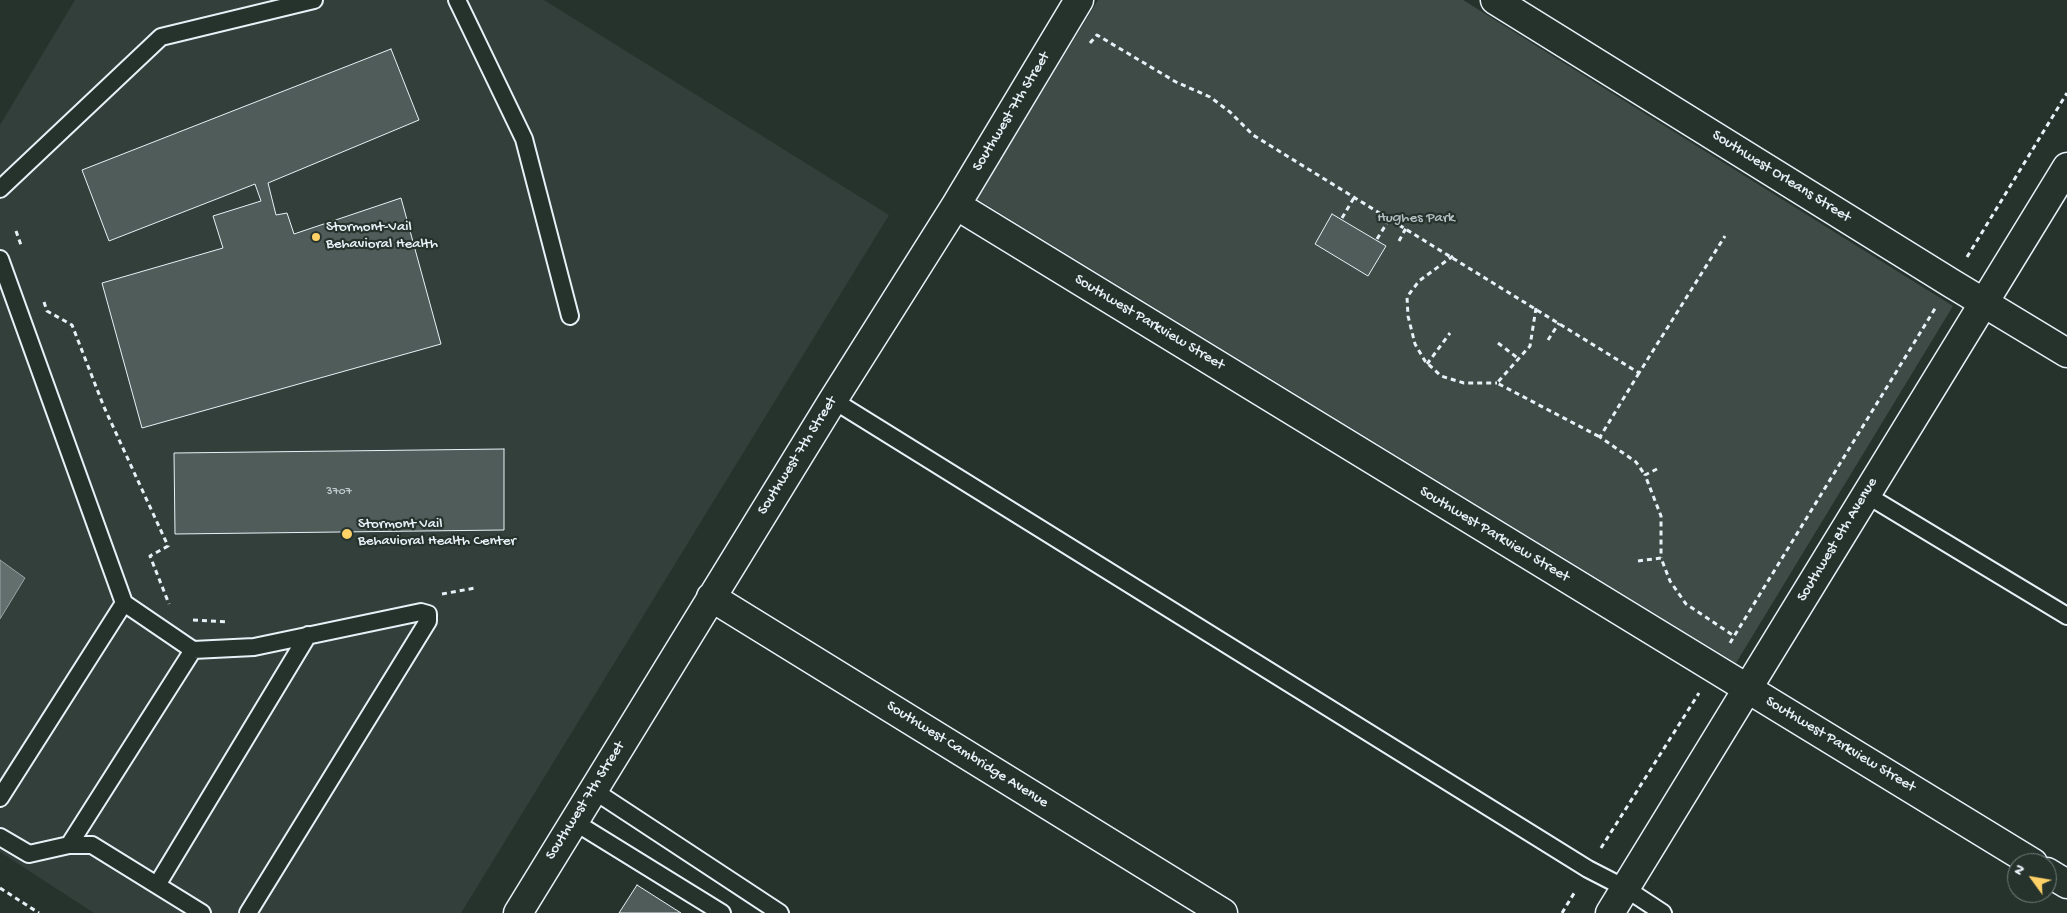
<!DOCTYPE html>
<html>
<head>
<meta charset="utf-8">
<style>
	body { margin:0 }
	#map { position:relative; width:2067px; height:913px; overflow:hidden; background:#26332d; font-family:"Gochi Hand",sans-serif }
	canvas { display:block }
	.north { position:absolute; left:2007px; top:853px; width:50px; height:50px; box-sizing:border-box; background:#26332d; border:1px solid #747f7e; border-radius:50%; rotate:302deg; font-size:14px; font-weight:700; line-height:20px; text-align:center; color:#e8f1f8 }
	.north::after { content:''; display:block; margin:auto; width:18px; height:22px; background:#ffd166; clip-path:polygon(50% 0,100% 100%,50% 72%,0 100%) }
</style>
</head>
<body>
<div id="map">
<canvas width="2067" height="913"></canvas>
<div class="north">N</div>
</div>
<script>
const c = document.querySelector('canvas').getContext('2d');
c.lineJoin = 'round';
function fillPath(path, color) { c.fillStyle = color; c.fill(path, 'evenodd'); }
const toPath = rows => new Path2D(rows.map(r => 'M' + r).join(''));
function stroke(path, color, width, dash) { c.strokeStyle = color; c.lineWidth = width; c.lineCap = dash ? 'butt' : 'round'; c.setLineDash(dash || []); c.stroke(path); }
function write(font, color, halo, rows, align = 'center') {
  c.font = font + ' "Gochi Hand",sans-serif'; c.lineWidth = 4.5; c.setLineDash([]); c.textBaseline = 'middle'; c.strokeStyle = halo; c.fillStyle = color; for (const [text, x, y, turn = 0] of rows) {
    c.save(); c.translate(x, y); c.rotate((+turn || 0) * Math.PI / 180); c.textAlign = isNaN(turn) ? turn : align; if (halo) c.strokeText(text, 0, 0); c.fillText(text, 0, 0); c.restore();
  }
}
fillPath(toPath([
	[75,0,544,0,889,215,461,913,94,913,0,852,0,125]
]), '#333f3a');
fillPath(toPath([
	[1098,0,1463,0,1953,306,1736,663,977,199]
]), '#3e4b47');
const water = toPath([
	[0,560,25,578,0,619,0,560]
]);
fillPath(water, '#636f6d');
stroke(water, '#98a3a5', 1);
const building = toPath([
	[391,49,419,120,268,183,276,215,287,213,294,234,401,198,441,344,142,428,102,283,223,248,213,216,261,201,255,184,109,241,82,170,391,49],
	[1332,214,1386,246,1368,276,1315,244,1332,214],
	[504,449,504,530,175,534,174,453,504,449],
	[637,885,681,913,619,913,637,885]
]);
fillPath(building, '#505c59');
stroke(building, '#e8f1f8', 1);
const service = toPath([
	[457,0,524,139,570,316],
	[0,189,161,37,314,0],
	[0,259,124,603,193,650,254,647,421,612,428,614,428,621,248,913],
	[833,400,1588,869,1625,888,1663,913],
	[1865,494,2067,616],
	[593,790,780,913],
	[0,798,124,603],
	[573,821,722,913],
	[0,837,29,854,69,845,92,845,202,913],
	[69,845,193,650],
	[157,885,308,635]
]);
const minor = toPath([
	[1495,0,1951,283,2067,353],
	[956,205,2033,863],
	[711,597,1223,913],
	[2047,872,2067,884],
	[518,913,833,400,956,205,1079,0]
]);
const tertiary = toPath([
	[1610,913,2067,167]
]);
stroke(service, '#e8f1f8', 20);
stroke(minor, '#e8f1f8', 31);
stroke(tertiary, '#e8f1f8', 31);
stroke(toPath([
	[1090,43,1097,35,1176,82,1210,97,1230,112,1253,135,1639,373,1725,236],
	[1342,218,1355,196],
	[16,231,21,245],
	[1377,239,1390,218],
	[1399,241,1406,228],
	[1453,256,1419,281,1407,297,1408,316,1415,344,1425,361,1441,376,1464,383,1497,383],
	[1967,257,2067,93],
	[44,302,47,311,72,325,104,407,168,546,150,556,169,604],
	[1536,308,1530,346,1497,383,1600,437],
	[1548,340,1559,323],
	[1498,343,1519,359],
	[1427,364,1450,333],
	[1639,373,1600,437,1636,462,1645,475],
	[1657,469,1645,475,1661,516,1661,558],
	[1638,561,1661,558,1670,581,1686,604,1734,636],
	[442,594,475,588],
	[193,620,229,622],
	[1730,643,1936,307],
	[1601,848,1699,693],
	[0,888,39,913],
	[1562,913,1576,890]
]), '#e8f1f8', 3, [5, 4]);
stroke(service, '#26332d', 16);
stroke(minor, '#26332d', 28);
stroke(tertiary, '#26332d', 28);
for (const [x, y, r, color] of [
	[316,237,5,"#ffd166"],
	[347,534,6,"#ffd166"]
]) { const dot = new Path2D(); dot.arc(x, y, r, 0, 2 * Math.PI); c.fillStyle = color; c.fill(dot); stroke(dot, '#26332d', 2); }
write('12px', '#c2ccd0', null, [
	["3707",339,492]
]);
write('15px', '#e8f1f8', '#26332d', [
	["Southwest 7th Street",1012,112,-59],
	["Southwest Orleans Street",1781,177,32],
	["Southwest Parkview Street",1149,323,31],
	["Southwest 7th Street",798,456,-58],
	["Southwest Parkview Street",1494,535,31],
	["Southwest 8th Avenue",1838,540,-59],
	["Southwest Parkview Street",1840,745,31],
	["Southwest Cambridge Avenue",967,755,32],
	["Southwest 7th Street",586,801,-58]
]);
write('15px', '#b5bfc3', '#26332d', [
	["Hughes Park",1416,219]
]);
write('15px', '#e8f1f8', '#26332d', [
	["Stormont-Vail",326,228],
	["Behavioral Health",326,245],
	["Stormont Vail",358,525],
	["Behavioral Health Center",358,542]
], 'left');
</script>
</body>
</html>
